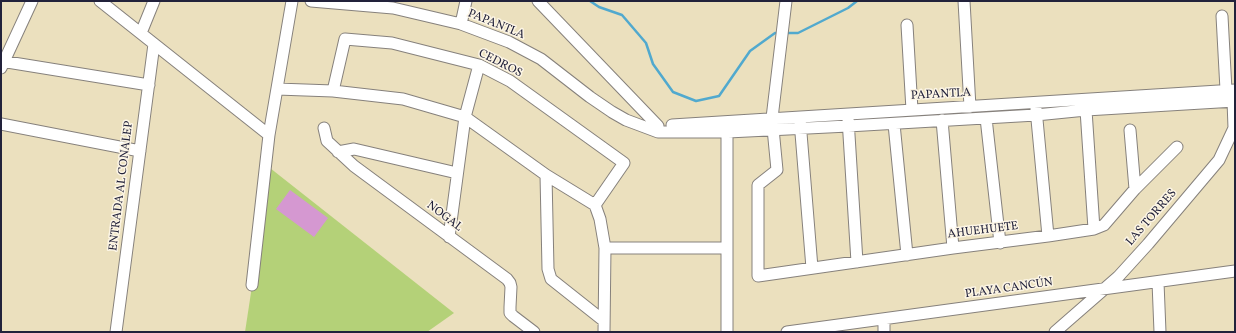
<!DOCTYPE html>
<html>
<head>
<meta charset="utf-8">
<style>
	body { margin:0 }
	#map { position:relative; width:1236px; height:333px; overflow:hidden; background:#ebe0be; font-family:Vollkorn,serif }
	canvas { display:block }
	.frame { position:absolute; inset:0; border:2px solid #22223b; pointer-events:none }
</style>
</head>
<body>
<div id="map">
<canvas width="1236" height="333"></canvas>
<div class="frame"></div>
</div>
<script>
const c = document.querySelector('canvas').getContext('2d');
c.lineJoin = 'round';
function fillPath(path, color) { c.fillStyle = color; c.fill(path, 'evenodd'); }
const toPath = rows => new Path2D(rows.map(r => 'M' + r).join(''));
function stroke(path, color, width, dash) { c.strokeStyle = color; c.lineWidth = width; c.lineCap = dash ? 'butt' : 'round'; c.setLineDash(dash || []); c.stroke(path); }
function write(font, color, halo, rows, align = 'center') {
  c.font = font + ' Vollkorn,serif'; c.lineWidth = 3; c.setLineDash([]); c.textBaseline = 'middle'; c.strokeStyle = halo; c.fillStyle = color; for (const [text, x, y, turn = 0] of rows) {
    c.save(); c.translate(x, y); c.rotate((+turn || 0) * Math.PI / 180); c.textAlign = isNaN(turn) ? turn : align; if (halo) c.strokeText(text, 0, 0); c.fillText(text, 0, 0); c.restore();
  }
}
fillPath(toPath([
	[270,168,454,313,427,332,245,332]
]), '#b4d178');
stroke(toPath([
	[590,1,599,7,622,15,646,43,653,64,673,92,696,101,719,96,750,51,775,33,779,33],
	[786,33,798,33,848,8,857,1]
]), '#51a9ce', 2.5);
fillPath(toPath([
	[290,190,328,218,314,237,276,209]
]), '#d598d1');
const minor = toPath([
	[100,1,269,135],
	[311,1,393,8,461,24,509,42,541,59,590,97,612,112,626,120,658,132,728,132,848,126,1036,115,1086,110,1235,101],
	[538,1,658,126,658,132],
	[786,1,772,118,777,170,758,185,758,276,953,248,1048,236,1094,229,1104,225,1135,189,1177,147],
	[964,1,970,107],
	[1222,16,1226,90],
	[461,24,466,1],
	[907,25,912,110],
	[141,33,154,1],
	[1,61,149,85],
	[1,68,32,1],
	[277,89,333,91,403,99,465,117,546,175,595,205,600,219,605,248,604,332],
	[333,91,345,39,392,43,479,65,510,81,624,163,595,205],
	[1036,109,1048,236],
	[1086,110,1094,229],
	[986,118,1000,243],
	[848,119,857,262],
	[942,120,953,248],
	[800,121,812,268],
	[1,124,140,151],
	[894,124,907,255],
	[672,125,1235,90],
	[324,128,327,141,354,166,507,279,510,283,511,287,510,307,510,313,513,316,534,332],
	[1130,130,1135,189],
	[338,152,354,149,457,173],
	[546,175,548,269,551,279,604,321],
	[449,237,465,117,479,65],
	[605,248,727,248],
	[1158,282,1160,332],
	[252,285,269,135,292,1],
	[884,319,884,332],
	[116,332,154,44],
	[727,332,727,124],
	[787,332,1235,271],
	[1055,332,1118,277,1148,244,1219,160,1234,128,1233,101]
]);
stroke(minor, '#86817c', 13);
stroke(minor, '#fff', 11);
write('12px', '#22223b', '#fcf5e5', [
	["PAPANTLA",496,25,22],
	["CEDROS",500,64,27],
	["PAPANTLA",941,95,-3],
	["ENTRADA AL CONALEP",122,186,-83],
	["NOGAL",444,217,37],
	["LAS TORRES",1152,218,-49],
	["AHUEHUETE",983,231,-7],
	["PLAYA CANCÚN",1009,289,-8]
]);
</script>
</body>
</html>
